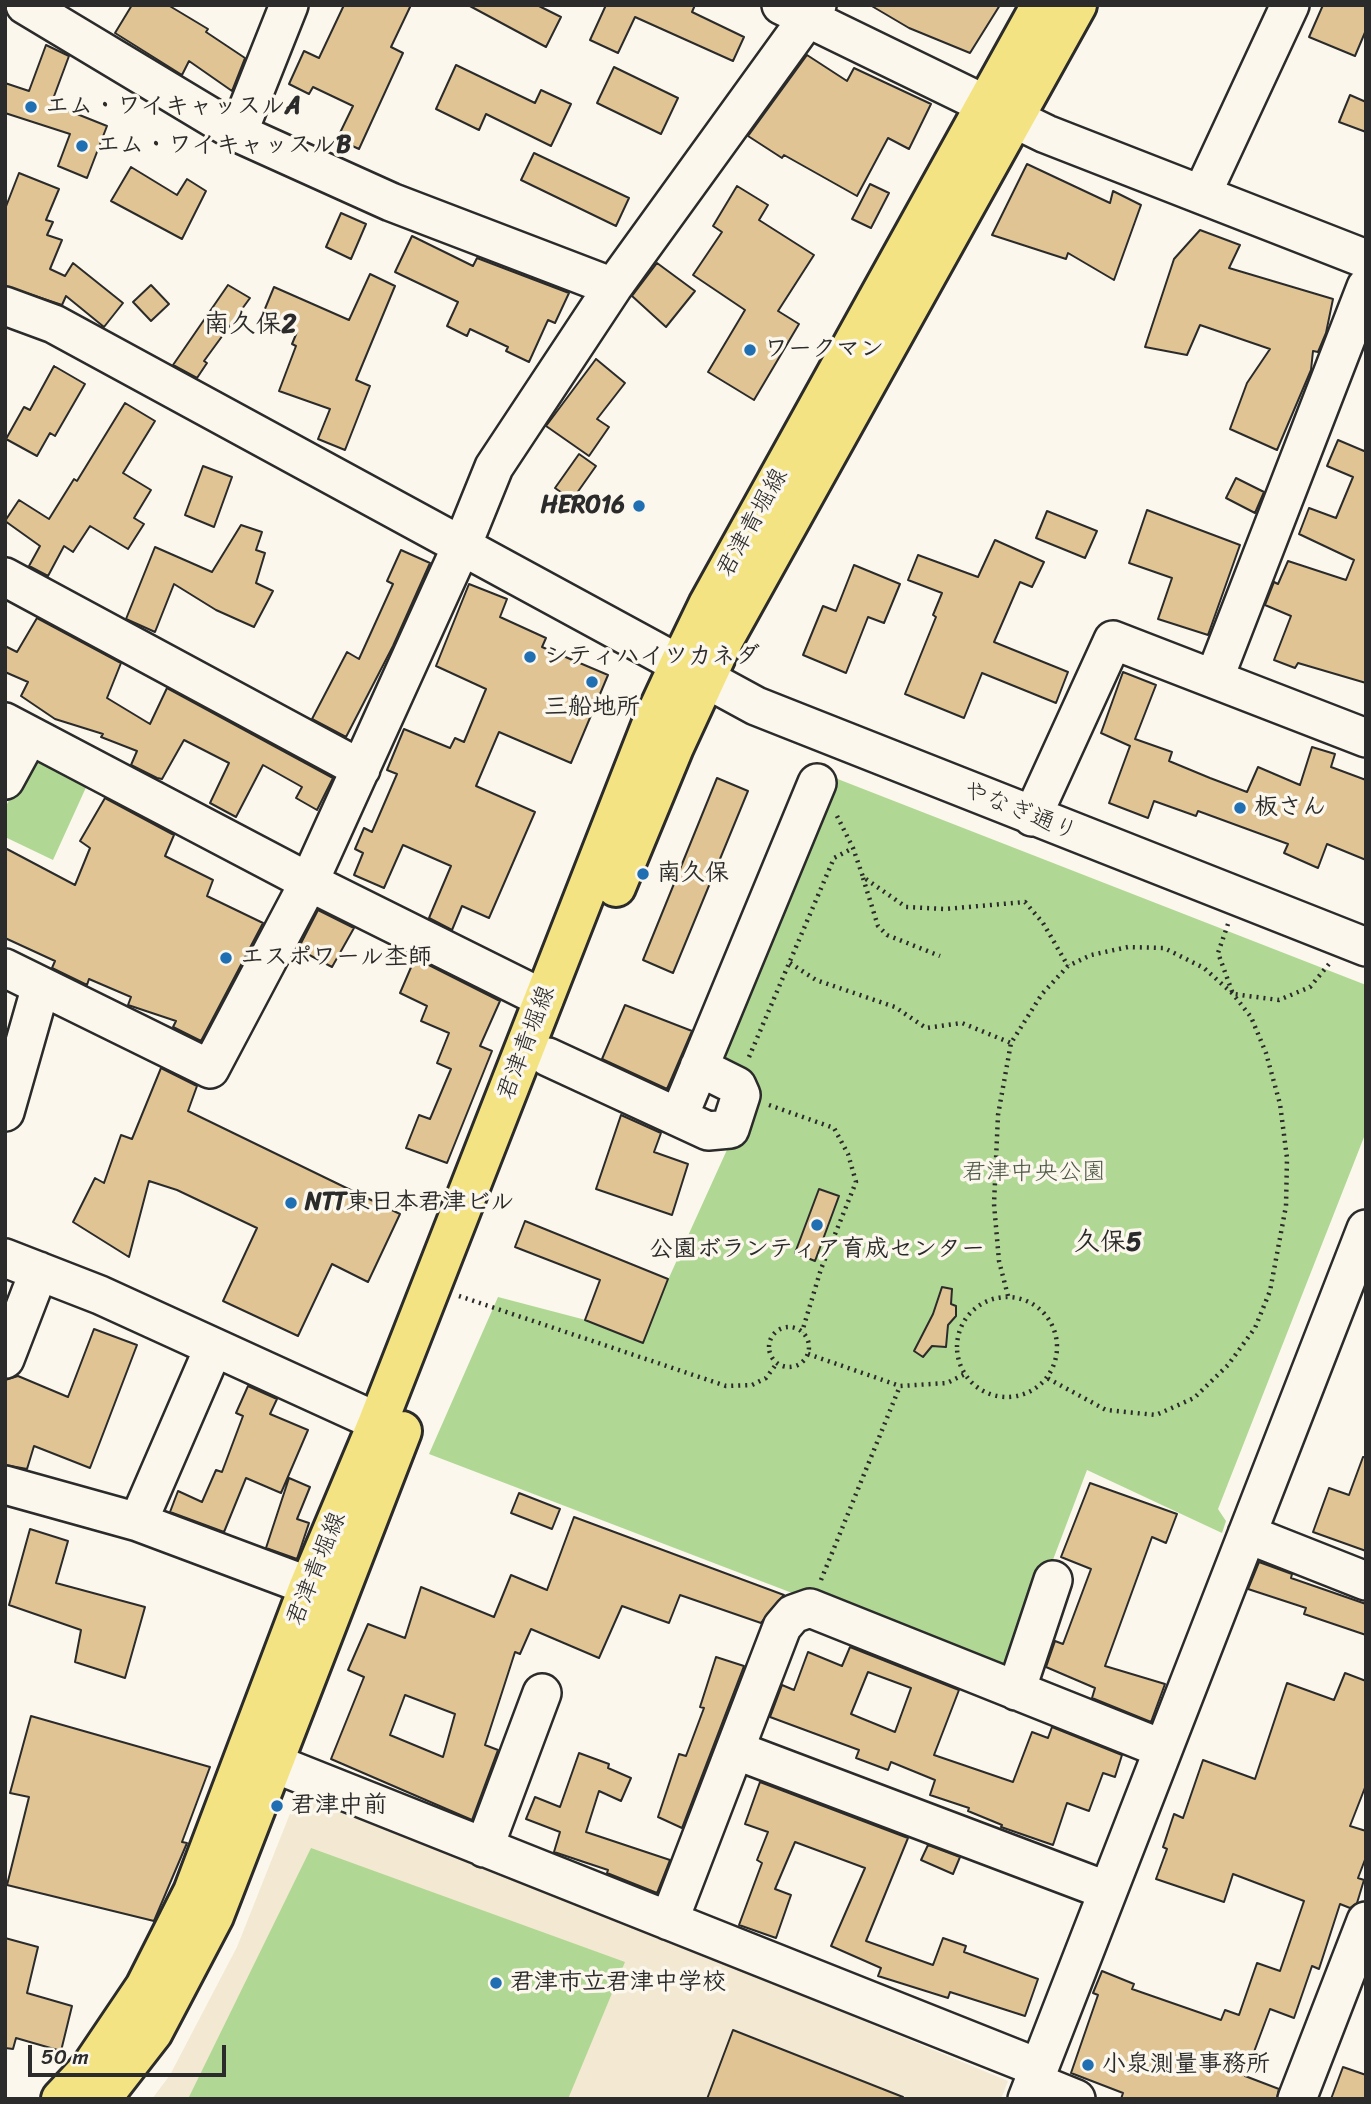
<!DOCTYPE html>
<html>
<head>
<meta charset="utf-8">
<style>
	body { margin:0 }
	#map { position:relative; width:1371px; height:2104px; overflow:hidden; background:#fbf7ec; font-family:Sriracha,sans-serif }
	canvas { display:block }
	.frame { position:absolute; inset:0; border:7px solid #2b2b2b; pointer-events:none }
	.scale { position:absolute; left:28px; top:2045px; width:198px; height:32px; box-sizing:border-box; border:4px solid #2b2b2b; border-top:0; padding-left:9px; font-size:21px; line-height:24px; white-space:nowrap; color:#2b2b2b; -webkit-text-stroke:5px #fbf7ec; paint-order:stroke }
</style>
</head>
<body>
<div id="map">
<canvas width="1371" height="2104"></canvas>
<div class="frame"></div>
<div class="scale">50 m</div>
</div>
<script>
const c = document.querySelector('canvas').getContext('2d');
c.lineJoin = 'round';
function fillPath(path, color) { c.fillStyle = color; c.fill(path, 'evenodd'); }
const toPath = rows => new Path2D(rows.map(r => 'M' + r).join(''));
function stroke(path, color, width, dash) { c.strokeStyle = color; c.lineWidth = width; c.lineCap = dash ? 'butt' : 'round'; c.setLineDash(dash || []); c.stroke(path); }
function write(font, color, halo, rows, align = 'center') {
  c.font = font + ' Sriracha,"Klee One",sans-serif'; c.lineWidth = 7; c.setLineDash([]); c.textBaseline = 'middle'; c.strokeStyle = halo; c.fillStyle = color; for (const [text, x, y, turn = 0] of rows) {
    c.save(); c.translate(x, y); c.rotate((+turn || 0) * Math.PI / 180); c.textAlign = isNaN(turn) ? turn : align; if (halo) c.strokeText(text, 0, 0); c.fillText(text, 0, 0); c.restore();
  }
}
fillPath(toPath([
	[297,1796,652,1933,1008,2081,1001,2099,152,2099,170,2075,237,1947]
]), '#f3e8d2');
fillPath(toPath([
	[39,758,88,783,53,860,5,837,5,808,28,764],
	[812,769,1366,985,1366,1132,1218,1509,1226,1521,1222,1533,1087,1470,1009,1676,429,1454,498,1297,643,1335,750,1099,695,1053],
	[311,1848,625,1962,568,2099,188,2099]
]), '#b0d894');
const building = toPath([
	[132,5,168,5,208,29,206,32,245,58,232,91,189,61,182,75,115,33,132,5],
	[344,5,411,5,391,47,403,53,359,149,337,139,353,106,313,87,309,94,289,84,304,51,319,58,344,5],
	[468,5,537,5,561,17,546,47,468,5],
	[606,5,695,5,692,12,744,37,733,61,635,17,618,53,590,40,606,5],
	[870,5,1000,5,970,53,909,28,870,5],
	[1323,5,1366,5,1366,30,1355,56,1309,37,1323,5],
	[46,45,69,56,53,99,59,101,57,106,107,126,87,178,58,166,70,134,5,113,5,83,29,91,46,45],
	[807,55,847,81,854,68,931,104,909,149,888,138,857,196,784,155,782,158,748,136,807,55],
	[456,65,535,103,541,90,571,104,551,146,486,114,479,130,436,109,456,65],
	[614,67,678,98,661,134,597,103,614,67],
	[1350,95,1366,102,1366,132,1339,122,1350,95],
	[534,153,629,198,616,226,521,180,534,153],
	[1027,164,1110,203,1113,191,1141,205,1114,280,1068,253,1066,259,992,235,1027,164],
	[131,167,177,195,187,179,206,191,182,239,111,201,131,167],
	[19,173,59,189,46,220,53,222,47,235,62,240,50,269,65,276,73,263,123,303,104,327,66,296,62,305,5,286,5,209,19,173],
	[870,184,889,193,871,228,852,219,870,184],
	[737,186,768,205,759,220,814,255,778,311,799,324,754,400,708,372,745,310,693,275,722,232,713,226,737,186],
	[341,213,366,224,351,259,326,247,341,213],
	[1200,230,1240,245,1229,268,1333,299,1326,333,1318,352,1313,351,1311,370,1277,450,1230,429,1247,383,1270,349,1200,325,1187,355,1145,347,1174,259,1200,230],
	[412,236,473,266,477,258,569,293,555,323,548,320,529,362,506,351,508,347,470,329,467,336,447,326,458,302,395,272,412,236],
	[657,263,695,291,666,327,632,296,657,263],
	[370,274,395,286,356,380,370,386,345,450,318,439,330,409,279,391,296,346,292,344,297,332,262,316,274,287,349,320,370,274],
	[151,285,169,304,151,321,133,302,151,285],
	[228,285,250,298,204,361,207,363,197,378,173,365,228,285],
	[596,359,625,383,597,419,609,427,589,456,546,426,596,359],
	[54,366,85,384,55,436,50,433,37,456,6,439,24,407,30,410,54,366],
	[125,403,155,421,123,473,151,490,134,518,144,524,128,549,90,526,73,552,64,546,48,576,29,566,40,546,5,521,19,500,49,519,74,479,77,481,125,403],
	[1338,440,1364,451,1366,448,1366,683,1298,663,1295,668,1274,660,1291,616,1265,605,1274,582,1278,584,1288,561,1346,580,1354,560,1299,534,1309,508,1336,518,1353,477,1327,466,1338,440],
	[579,454,596,466,572,500,555,488,579,454],
	[203,466,232,477,214,527,185,515,203,466],
	[1236,478,1264,492,1255,513,1226,498,1236,478],
	[1147,510,1240,545,1208,635,1158,619,1172,578,1129,563,1147,510],
	[1047,511,1097,531,1085,558,1036,538,1047,511],
	[241,525,262,532,256,550,265,553,256,583,273,591,254,627,216,610,174,584,155,632,126,619,155,547,212,572,241,525],
	[995,540,1044,562,1032,587,1020,582,994,642,1068,672,1056,703,982,673,964,718,905,694,936,617,933,615,942,593,908,580,918,555,978,577,995,540],
	[401,550,430,563,393,646,346,737,312,719,347,652,359,659,393,584,387,581,401,550],
	[854,565,900,584,884,623,868,617,846,673,803,655,823,606,836,611,854,565],
	[469,584,507,599,500,617,546,638,542,647,608,675,571,763,499,732,476,786,535,812,489,918,462,906,452,930,429,918,451,866,403,845,384,888,354,875,363,853,355,849,364,828,372,832,397,774,387,770,404,729,450,748,455,738,464,742,486,689,436,666,469,584],
	[37,618,121,663,107,698,150,724,167,688,333,778,317,810,296,798,302,787,263,765,236,817,210,803,229,763,184,740,162,779,157,778,131,765,137,751,101,737,103,734,55,719,21,696,28,682,5,672,5,646,17,652,37,618],
	[1123,672,1156,685,1135,739,1172,752,1169,761,1210,778,1247,792,1258,767,1300,785,1312,747,1335,754,1331,767,1366,780,1366,860,1327,844,1318,868,1284,853,1288,844,1198,811,1196,816,1154,801,1148,818,1109,803,1130,746,1101,733,1123,672],
	[717,778,748,791,673,973,643,960,717,778],
	[105,798,174,835,165,856,213,880,207,896,263,923,201,1041,173,1027,176,1021,128,1005,131,997,89,979,87,985,52,968,55,961,5,938,5,848,75,885,90,848,80,841,105,798],
	[318,910,354,928,332,967,298,949,318,910],
	[415,958,500,1001,480,1046,492,1051,447,1163,406,1148,419,1115,430,1119,451,1069,437,1063,449,1033,421,1021,427,1006,400,993,415,958],
	[625,1005,692,1031,667,1089,602,1059,625,1005],
	[161,1068,197,1086,188,1111,400,1214,368,1282,332,1264,298,1336,223,1301,257,1228,177,1190,149,1181,129,1257,73,1222,95,1178,104,1183,121,1135,132,1139,161,1068],
	[621,1115,661,1133,654,1152,688,1164,672,1215,596,1189,621,1115],
	[819,1189,839,1196,815,1261,795,1253,819,1189],
	[525,1221,668,1279,643,1343,585,1320,600,1280,515,1247,525,1221],
	[942,1287,952,1289,951,1304,956,1306,956,1316,948,1325,946,1347,932,1346,923,1357,914,1351,933,1314,942,1287],
	[94,1329,137,1345,90,1468,34,1446,27,1469,5,1465,5,1380,18,1376,68,1397,94,1329],
	[248,1386,277,1399,270,1414,308,1430,281,1493,246,1478,224,1532,170,1512,178,1491,202,1502,216,1470,222,1472,243,1416,236,1413,248,1386],
	[1363,1457,1366,1457,1366,1551,1313,1532,1329,1488,1349,1495,1363,1457],
	[289,1478,310,1487,297,1519,309,1523,297,1559,266,1548,289,1478],
	[1090,1483,1177,1514,1166,1543,1152,1537,1105,1666,1165,1684,1151,1722,1092,1698,1095,1688,1046,1667,1055,1641,1063,1644,1091,1569,1061,1557,1090,1483],
	[519,1493,560,1509,552,1529,511,1513,519,1493],
	[574,1517,784,1595,761,1623,680,1595,669,1623,622,1606,599,1658,531,1629,520,1654,515,1652,485,1745,498,1750,472,1820,331,1759,364,1677,348,1670,368,1624,405,1638,421,1587,494,1617,511,1575,547,1590,574,1517],
	[405,1695,455,1714,443,1757,390,1735,405,1695],
	[30,1529,68,1541,56,1583,145,1607,125,1678,75,1662,81,1630,9,1605,30,1529],
	[1259,1562,1292,1574,1291,1578,1366,1604,1366,1635,1304,1614,1306,1608,1248,1589,1259,1562],
	[850,1647,959,1690,934,1755,1013,1782,1032,1732,1048,1738,1052,1727,1122,1755,1115,1777,1103,1773,1089,1811,1067,1803,1053,1845,1001,1827,1002,1825,968,1811,969,1808,930,1795,935,1780,891,1762,888,1770,856,1758,859,1750,770,1717,782,1685,794,1690,808,1652,842,1666,850,1647],
	[868,1672,911,1688,895,1732,851,1714,868,1672],
	[716,1657,744,1666,682,1828,658,1817,679,1754,686,1756,704,1708,700,1707,716,1657],
	[1345,1673,1366,1681,1366,1785,1350,1826,1366,1831,1366,1857,1358,1878,1364,1880,1357,1903,1350,1908,1340,1904,1319,1969,1312,1966,1294,2018,1270,2009,1245,2076,1279,2089,1277,2099,1121,2099,1123,2093,1071,2073,1098,1995,1093,1993,1102,1971,1134,1984,1132,1989,1221,2020,1225,2010,1239,2015,1257,1963,1280,1971,1304,1901,1233,1874,1224,1902,1156,1879,1167,1849,1163,1847,1174,1814,1183,1818,1203,1760,1255,1779,1287,1683,1334,1700,1345,1673],
	[31,1716,210,1767,182,1842,187,1843,154,1921,7,1885,29,1797,10,1793,31,1716],
	[579,1753,609,1764,608,1768,631,1778,621,1801,599,1791,586,1832,670,1860,657,1893,607,1873,608,1870,554,1852,560,1832,526,1819,535,1797,560,1807,579,1753],
	[760,1782,908,1838,866,1941,933,1965,943,1938,966,1946,964,1952,1038,1979,1025,2016,950,1992,948,1998,878,1976,881,1968,831,1946,865,1868,795,1842,775,1889,791,1895,776,1938,739,1925,762,1863,757,1860,768,1832,745,1824,760,1782],
	[928,1845,960,1857,953,1874,921,1860,928,1845],
	[5,1938,38,1947,27,1993,72,2006,61,2051,16,2038,13,2049,5,2048,5,1938],
	[733,2030,903,2097,903,2099,707,2099,733,2030],
	[1343,2067,1366,2075,1366,2099,1331,2099,1343,2067]
]);
fillPath(building, '#e0c494');
stroke(building, '#2b2b2b', 2);
const minor = toPath([
	[25,5,238,133,391,202,613,287],
	[781,5,1046,134,1366,259],
	[238,133,289,5],
	[1202,194,1290,5],
	[5,306,54,324,756,706,1366,947],
	[5,577,361,769],
	[1214,679,1366,287],
	[5,722,309,882,544,999],
	[5,780,29,736],
	[1032,817,1113,640,1366,738],
	[5,968,210,1069,309,882,466,536,494,467,613,287,817,5],
	[548,1057,708,1131,730,1129,741,1095,737,1086,699,1067],
	[5,1112,41,986],
	[679,1116,817,783],
	[5,1258,100,1295,378,1422],
	[5,1359,39,1271],
	[5,1485,138,1522,309,1586],
	[138,1522,213,1349],
	[1247,1534,1366,1581],
	[1016,1691,1053,1580],
	[735,1750,1108,1891],
	[273,1763,1039,2068],
	[484,1848,542,1693],
	[669,1921,782,1627,793,1614,810,1608,1163,1749],
	[1034,2082,1076,2099],
	[1027,2099,1366,1229],
	[1297,2099,1366,1921]
]);
const major = toPath([
	[616,887,674,747,724,639,1077,5],
	[61,2099,91,2067,145,1987,193,1892,309,1586,378,1422,652,723,679,665,708,605,1041,5],
	[101,2099,153,2032,214,1916,402,1431]
]);
stroke(minor, '#2b2b2b', 42);
stroke(major, '#2b2b2b', 44);
stroke(toPath([
	[837,816,853,848,863,877,906,907,945,909,1025,902,1043,923,1068,966],
	[863,878,878,926,887,935,940,956],
	[1228,924,1218,953,1233,994,1279,1000,1310,987,1329,964],
	[790,963,816,980,895,1007,926,1028,962,1023,1011,1043],
	[749,1057,834,858,853,848],
	[769,1105,834,1128,848,1154,856,1182,821,1269,802,1332],
	[459,1296,726,1386,752,1385,766,1378,777,1363],
	[1008,1296,999,1261,994,1204,998,1115,1011,1043,1042,994,1068,966,1091,955,1128,947,1164,948,1204,968,1233,994,1251,1017,1266,1053,1280,1104,1287,1158,1286,1206,1270,1291,1255,1328,1228,1365,1194,1398,1156,1415,1106,1410,1047,1378],
	'957 1347a50 50 0 1 1 100 0a50 50 0 1 1-100 0Z',
	'769 1347a20 20 0 1 1 40 0a20 20 0 1 1-40 0Z',
	[808,1354,900,1386,947,1383,965,1374],
	[821,1580,900,1386]
]), '#2b2b2b', 4.5, [2, 5]);
stroke(minor, '#fbf7ec', 37);
stroke(major, '#f4e382', 38);
for (const [x, y, r, color] of [
	[31,107,7,"#1f6fb2"],
	[82,146,7,"#1f6fb2"],
	[750,350,7,"#1f6fb2"],
	[639,506,7,"#1f6fb2"],
	[530,657,7,"#1f6fb2"],
	[592,682,7,"#1f6fb2"],
	[1240,808,7,"#1f6fb2"],
	[643,874,7,"#1f6fb2"],
	[226,958,7,"#1f6fb2"],
	[291,1203,7,"#1f6fb2"],
	[817,1225,7,"#1f6fb2"],
	[277,1806,7,"#1f6fb2"],
	[496,1983,7,"#1f6fb2"],
	[1088,2065,7,"#1f6fb2"]
]) { const dot = new Path2D(); dot.arc(x, y, r, 0, 2 * Math.PI); c.fillStyle = color; c.fill(dot); stroke(dot, '#fbf7ec', 2.5); }
write('bold 24px', '#2b2b2b', '#fbf7ec', [
	["エム・ワイキャッスルA",45,107],
	["エム・ワイキャッスルB",96,146],
	["ワークマン",764,350],
	["HERO16",625,506,"right"],
	["シティハイツカネダ",544,657],
	["三船地所",592,708,"center"],
	["板さん",1254,808],
	["南久保",657,874],
	["エスポワール杢師",240,958],
	["NTT東日本君津ビル",305,1203],
	["公園ボランティア育成センター",817,1250,"center"],
	["君津中前",291,1806],
	["君津市立君津中学校",510,1983],
	["小泉測量事務所",1102,2065]
], 'left');
write('24px', '#2b2b2b', '#fbf7ec', [
	["君津青堀線",753,523,-61],
	["やなぎ通り",1020,812,22],
	["君津青堀線",527,1043,-69],
	["君津青堀線",317,1569,-68]
]);
write('24px', '#4c5645', '#fbf7ec', [
	["君津中央公園",1034,1173]
]);
write('bold 26px', '#2b2b2b', '#fbf7ec', [
	["南久保2",250,325],
	["久保5",1108,1243]
]);
</script>
</body>
</html>
